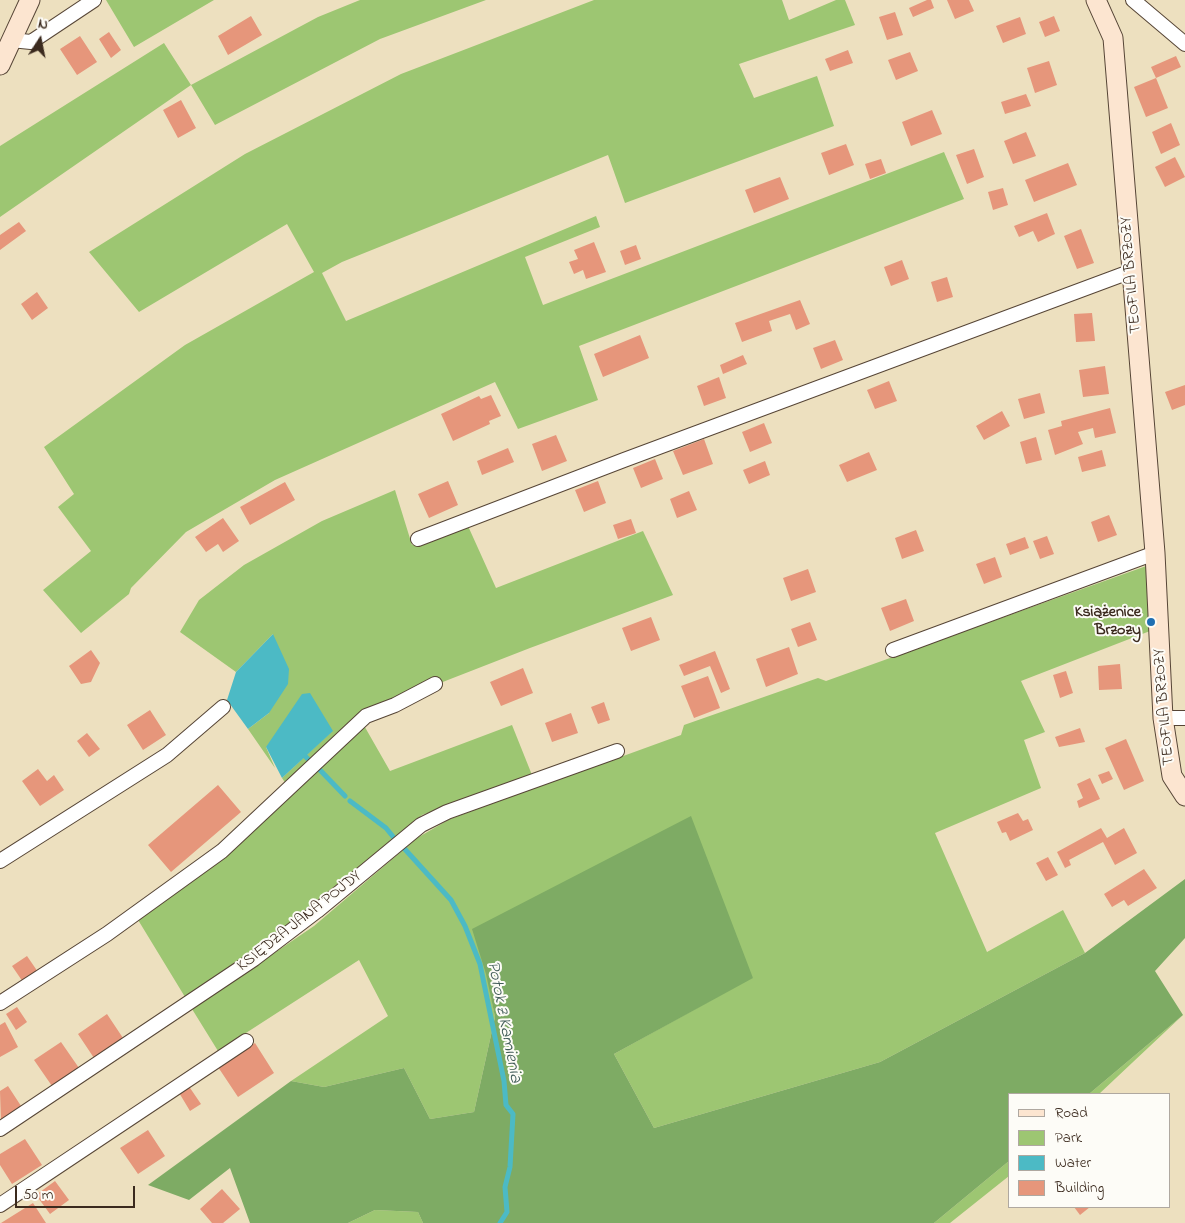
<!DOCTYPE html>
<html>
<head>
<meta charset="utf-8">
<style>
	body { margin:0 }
	#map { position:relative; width:1185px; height:1223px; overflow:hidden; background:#ede0bf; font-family:"Indie Flower",sans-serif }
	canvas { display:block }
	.legend { position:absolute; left:1008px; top:1093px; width:162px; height:115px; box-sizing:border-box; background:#fdfcf7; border:1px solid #afa8a0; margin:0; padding:6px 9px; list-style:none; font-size:15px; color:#3b2a1e }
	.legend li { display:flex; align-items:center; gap:10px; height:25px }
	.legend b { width:25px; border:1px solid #afa8a0 }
	.north { position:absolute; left:15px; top:15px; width:50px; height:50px; -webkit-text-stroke:4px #fdfcf7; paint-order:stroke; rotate:11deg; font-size:14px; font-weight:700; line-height:20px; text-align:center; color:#3b2a1e }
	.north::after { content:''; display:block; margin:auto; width:18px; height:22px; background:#3b2a1e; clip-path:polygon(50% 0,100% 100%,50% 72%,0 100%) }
	.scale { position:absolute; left:15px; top:1186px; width:120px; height:22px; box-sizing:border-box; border:2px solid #3b2a1e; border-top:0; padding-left:6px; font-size:15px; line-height:18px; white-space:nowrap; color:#3b2a1e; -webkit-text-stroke:4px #fdfcf7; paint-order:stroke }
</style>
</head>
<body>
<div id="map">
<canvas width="1185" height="1223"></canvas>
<ul class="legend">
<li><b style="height:6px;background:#fce5d0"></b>Road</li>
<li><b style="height:14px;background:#9dc672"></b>Park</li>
<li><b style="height:14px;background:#4cbac5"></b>Water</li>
<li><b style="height:14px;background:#e6967b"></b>Building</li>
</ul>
<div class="north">N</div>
<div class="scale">50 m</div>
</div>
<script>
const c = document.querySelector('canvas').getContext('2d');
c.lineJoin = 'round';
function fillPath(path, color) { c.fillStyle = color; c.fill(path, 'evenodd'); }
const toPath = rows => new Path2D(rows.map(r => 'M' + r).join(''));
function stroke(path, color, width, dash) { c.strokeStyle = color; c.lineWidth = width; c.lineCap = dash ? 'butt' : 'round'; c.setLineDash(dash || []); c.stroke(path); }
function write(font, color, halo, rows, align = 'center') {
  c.font = font + ' "Indie Flower",sans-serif'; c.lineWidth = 4; c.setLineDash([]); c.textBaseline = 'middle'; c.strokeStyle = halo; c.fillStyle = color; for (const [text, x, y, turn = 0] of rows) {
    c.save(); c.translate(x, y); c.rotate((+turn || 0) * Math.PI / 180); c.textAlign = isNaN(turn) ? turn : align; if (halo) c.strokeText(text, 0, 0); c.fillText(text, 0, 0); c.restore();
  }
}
fillPath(toPath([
	[106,0,214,0,134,47],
	[360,0,486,0,380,39,215,125,191,85,0,217,0,146,164,43,191,85,318,17],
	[594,0,782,0,789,20,836,0,845,0,855,25,739,64,754,98,817,76,834,126,625,203,608,155,342,262,322,273,346,321,596,216,600,227,525,257,543,305,944,152,964,199,579,346,598,400,518,429,495,382,275,480,186,532,131,588,129,594,81,633,43,590,91,551,58,507,74,494,44,447,185,345,314,272,287,224,139,312,89,252,245,154,401,74],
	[395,490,412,545,468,526,496,588,643,531,673,595,530,648,358,715,390,771,512,725,532,775,422,815,261,946,185,997,132,910,215,850,286,784,282,778,332,731,266,747,275,768,248,729,269,713,273,634,236,672,180,632,199,600,244,565,322,521],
	[1149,565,1150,631,1021,681,1045,732,1024,740,1041,788,935,833,987,952,1063,910,1085,953,880,1062,654,1128,614,1054,753,977,487,974,495,1017,474,1112,430,1119,404,1068,324,1087,291,1081,388,1016,359,960,218,1051,192,1009,314,926,417,838,450,819,681,735,684,725,818,678,826,681],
	[1183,1015,1099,1094,1089,1094],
	[1009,1161,1009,1176,950,1223,934,1223],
	[375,1210,418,1212,423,1223,348,1223]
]), '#9dc672');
fillPath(toPath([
	[691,816,753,978,614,1054,654,1128,880,1062,1085,953,1185,879,1185,938,1155,971,1183,1015,1089,1094,1009,1094,1009,1161,934,1223,423,1223,418,1212,375,1210,348,1223,250,1223,230,1168,189,1200,148,1185,291,1081,324,1087,404,1068,430,1119,474,1112,495,1017,486,974,472,929]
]), '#7eab64');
fillPath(toPath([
	[273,634,289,669,288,684,269,713,248,729,227,700,236,672],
	[310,693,333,731,282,778,266,747,302,694]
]), '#4cbac5');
stroke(toPath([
	[305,756,310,761],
	[319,769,345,796],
	[350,801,386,828,395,839],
	[402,846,451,900,465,926,480,964,504,1081,506,1105,513,1114,510,1167,505,1187,507,1212,500,1223]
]), '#4cbac5', 5);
fillPath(toPath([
	[927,0,931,0,934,8,913,17,909,8],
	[947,0,969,0,974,11,955,19],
	[895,12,903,35,887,40,879,17],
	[251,16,262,35,228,55,218,36],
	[1054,16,1060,31,1045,37,1039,22],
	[1020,17,1026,34,1003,43,996,26],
	[109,32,121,50,111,58,99,39],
	[80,36,97,62,77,75,60,49],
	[848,50,853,63,830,71,825,59],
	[910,52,918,71,896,80,888,60],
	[1176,56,1181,67,1156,78,1151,67],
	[1049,61,1057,85,1035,93,1027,68],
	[1156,78,1168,108,1146,117,1134,87],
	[1026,94,1031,106,1005,114,1001,102],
	[181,100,196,128,178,138,163,110],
	[932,110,942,134,911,146,902,122],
	[1171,123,1180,145,1161,154,1152,132],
	[1026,132,1036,156,1013,164,1004,141],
	[846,144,854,165,829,175,821,153],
	[974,149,984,177,967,184,956,155],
	[1175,157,1185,177,1165,187,1155,167],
	[881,159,886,173,870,179,865,164],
	[1068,163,1077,185,1034,202,1025,180],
	[780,177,789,199,754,213,745,190],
	[1003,188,1008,205,993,210,988,192],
	[1047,213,1055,234,1038,242,1033,231,1019,237,1014,226],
	[19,222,26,231,0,250,0,235],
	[1081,229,1094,263,1077,269,1064,236],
	[594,242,606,272,586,279,583,270,574,274,569,262,578,259,574,250],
	[636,245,641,259,625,265,620,251],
	[902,260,909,279,891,286,884,267],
	[947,277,953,297,937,302,931,282],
	[37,292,48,308,32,320,21,304],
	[800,300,810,324,796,330,790,314,769,321,772,331,742,342,735,323],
	[1092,313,1095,341,1076,342,1074,314],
	[640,335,649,358,603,377,594,354],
	[835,340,843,360,821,369,813,348],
	[743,355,747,364,723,374,720,365],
	[1105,366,1109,394,1083,397,1079,370],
	[719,377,726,398,704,406,697,386],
	[889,381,897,401,875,409,867,390],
	[1185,385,1185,405,1172,410,1165,392],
	[1040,393,1045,413,1024,419,1018,399],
	[491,395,501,416,489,421,490,424,453,441,441,414,479,396,481,399],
	[1110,408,1116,433,1095,438,1093,428,1078,432,1083,444,1055,455,1048,430,1062,426,1061,421],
	[1002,411,1010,426,984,440,976,426],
	[764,423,772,443,750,452,742,432],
	[556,435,567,461,542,471,532,444],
	[1036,437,1042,460,1026,464,1020,442],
	[704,439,713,464,683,475,673,451],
	[508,448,514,462,482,475,477,461],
	[1102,450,1106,466,1082,472,1078,457],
	[869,452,877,470,847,482,839,465],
	[655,459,663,479,641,488,633,468],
	[765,461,770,475,749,484,743,470],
	[448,481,458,505,429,518,418,494],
	[598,481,606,503,584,512,575,490],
	[285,482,295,500,250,525,240,507],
	[689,491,697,510,677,518,670,499],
	[1109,515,1117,535,1098,542,1091,522],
	[223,518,239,541,223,552,218,544,206,552,195,537],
	[631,519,636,533,618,539,613,525],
	[916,530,924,551,902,559,895,538],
	[1047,536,1054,554,1040,559,1033,541],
	[1025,537,1029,548,1010,555,1006,544],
	[995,557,1002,577,984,584,976,564],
	[808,569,816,592,791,601,783,578],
	[906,599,914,621,890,631,881,608],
	[651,617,660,640,631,651,622,628],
	[810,622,817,640,798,647,791,629],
	[789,647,798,674,766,687,756,659],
	[91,650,100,663,91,682,81,684,69,666],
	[715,651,730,689,721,693,710,666,684,676,679,665],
	[1120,664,1122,689,1099,690,1098,666],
	[523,668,533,693,501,706,490,682],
	[1066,671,1073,693,1060,698,1053,675],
	[708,676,720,708,694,718,681,686],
	[604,702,610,720,598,724,591,707],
	[150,710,166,735,143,750,127,725],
	[571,713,578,733,552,742,545,723],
	[1080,728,1085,742,1059,747,1055,737],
	[87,733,100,749,89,757,77,741],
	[1126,739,1144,781,1124,790,1105,748],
	[38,769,47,781,54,775,64,790,40,806,22,781],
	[1109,771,1113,779,1102,784,1098,775],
	[1090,778,1100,799,1079,808,1077,801,1083,798,1077,784],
	[218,785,241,812,171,872,148,845],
	[1018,813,1023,821,1028,819,1033,830,1010,841,1006,832,1002,833,997,822],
	[1101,828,1107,838,1124,828,1137,853,1115,865,1103,842,1069,860,1071,865,1065,868,1057,852],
	[1048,857,1058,875,1046,881,1036,863],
	[1144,869,1157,888,1128,906,1124,900,1112,907,1104,894],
	[27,956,38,972,23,982,12,966],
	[17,1007,27,1022,16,1030,6,1014],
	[107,1014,125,1041,96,1061,78,1034],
	[5,1022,18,1047,0,1057,0,1025],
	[61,1042,79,1068,52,1086,34,1060],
	[255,1043,274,1073,238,1097,218,1067],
	[188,1085,201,1104,190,1111,178,1091],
	[8,1086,23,1109,1,1123,0,1091],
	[148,1130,165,1156,138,1174,120,1148],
	[25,1139,42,1165,12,1184,0,1165,0,1154],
	[55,1181,69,1200,50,1214,36,1195],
	[222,1189,240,1209,223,1223,212,1223,200,1209],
	[33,1203,46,1223,1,1223],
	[1074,1207,1090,1207,1080,1215]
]), '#e6967b');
const street = toPath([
	[1133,0,1185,44],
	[11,40,31,42,94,0],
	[418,539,624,460,1132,271],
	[893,650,1155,553],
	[1163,718,1185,718],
	[0,861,167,755,223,707],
	[0,1003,107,934,222,851,366,716,395,705,435,684],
	[0,1129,254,959,317,911,421,825,447,812,617,751],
	[0,1205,246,1041]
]);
const secondary = toPath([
	[1096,0,1113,38,1155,553,1163,718,1172,776,1185,796],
	[0,65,30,0]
]);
stroke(street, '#564536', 16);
stroke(secondary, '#564536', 21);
stroke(street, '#fff', 14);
stroke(secondary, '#fce5d0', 19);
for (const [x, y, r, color] of [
	[1151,622,5,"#1f6fb2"]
]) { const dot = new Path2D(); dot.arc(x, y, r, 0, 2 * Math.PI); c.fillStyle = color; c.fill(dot); stroke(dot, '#fdfcf7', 2); }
write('16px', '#3b2a1e', '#fdfcf7', [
	["TEOFILA BRZOZY",1132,275,-95],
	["TEOFILA BRZOZY",1165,707,-95],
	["KSIĘDZA JANA POJDY",300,922,-38]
]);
write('bold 16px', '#3b2a1e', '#fdfcf7', [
	["Książenice",1141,613],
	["Brzozy",1141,631]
], 'right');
write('italic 18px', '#415c58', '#fdfcf7', [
	["Potok z Kamienia",503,1022,79]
]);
</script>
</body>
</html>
